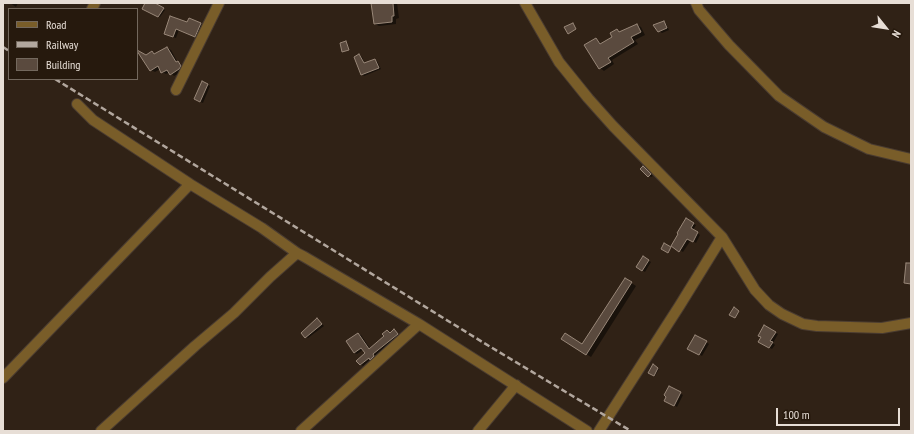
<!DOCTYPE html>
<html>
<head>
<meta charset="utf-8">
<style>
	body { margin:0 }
	#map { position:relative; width:914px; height:434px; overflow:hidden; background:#302216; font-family:"PT Sans Narrow",sans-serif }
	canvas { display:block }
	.frame { position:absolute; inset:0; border:4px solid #e7ded6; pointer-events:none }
	.legend { position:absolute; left:8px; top:8px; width:130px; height:72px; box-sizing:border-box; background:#26190d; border:1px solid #73685d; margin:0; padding:5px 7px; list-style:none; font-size:12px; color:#e7ded6 }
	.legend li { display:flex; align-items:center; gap:8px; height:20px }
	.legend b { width:20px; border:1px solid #73685d }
	.north { position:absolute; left:866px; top:8px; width:40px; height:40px; -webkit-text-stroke:3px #26190d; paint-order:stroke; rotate:120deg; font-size:11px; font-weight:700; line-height:16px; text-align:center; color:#e7ded6 }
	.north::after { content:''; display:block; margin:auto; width:14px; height:18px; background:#e7ded6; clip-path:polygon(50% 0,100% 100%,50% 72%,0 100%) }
	.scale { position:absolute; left:776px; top:408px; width:124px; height:18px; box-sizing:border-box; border:2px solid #e7ded6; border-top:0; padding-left:5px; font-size:12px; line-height:14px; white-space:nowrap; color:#e7ded6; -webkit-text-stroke:3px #26190d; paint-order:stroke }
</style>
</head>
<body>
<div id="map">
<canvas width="914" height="434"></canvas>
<div class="frame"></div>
<ul class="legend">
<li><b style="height:5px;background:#795d29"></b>Road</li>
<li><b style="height:5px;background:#b2a79e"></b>Railway</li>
<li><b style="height:11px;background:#5a4a3e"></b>Building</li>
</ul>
<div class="north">N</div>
<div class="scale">100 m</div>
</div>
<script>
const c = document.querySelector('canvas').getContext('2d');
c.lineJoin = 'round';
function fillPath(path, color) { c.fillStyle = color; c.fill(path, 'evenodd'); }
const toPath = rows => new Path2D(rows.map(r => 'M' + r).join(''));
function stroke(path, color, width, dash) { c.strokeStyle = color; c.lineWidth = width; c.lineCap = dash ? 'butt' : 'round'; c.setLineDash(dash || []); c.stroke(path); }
fillPath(toPath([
	[10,3,18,3,16,7],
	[146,3,159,3,158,6,165,10,160,17,143,9],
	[372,3,397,3,399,18,396,19,396,24,379,26,375,24],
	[663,22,666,24,669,30,662,33,659,31],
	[188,23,200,24,203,25,198,38,179,30,176,38,165,34],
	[637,25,641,27,645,35,635,40,638,44,612,60,614,64,604,71,600,68,596,39,602,44,613,37,617,30,621,32],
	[167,48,171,50,178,63,182,65,184,68,183,71,174,76,170,72,166,74,162,72,160,69,155,72,151,70,146,56,152,52,156,54],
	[359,55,362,57,365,64,375,60,377,61,381,69,364,76,362,74],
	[208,85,210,86,203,103,198,101],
	[643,167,653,176,651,177,649,176],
	[686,220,696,225,693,230,700,235,696,243,691,240,683,252,672,246,680,234],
	[643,257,651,262,645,272,637,267],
	[625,279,636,286,591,357,562,339,583,345],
	[317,319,324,326,308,338,306,337],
	[765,327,778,334,773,343,775,345,772,349,759,342],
	[388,331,391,333,394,331,400,336,375,356,376,358,373,360,371,359,363,366,360,364,366,353,363,350,357,354,354,353,358,334,361,335,371,350,386,336],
	[695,336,709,344,702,356,689,348],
	[653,366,659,369,655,376,649,373],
	[669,387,683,395,677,407,666,400]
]), '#0007');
const building = toPath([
	[145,3,155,3,164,8,158,17,142,9,145,3],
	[371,3,393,3,394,16,392,16,392,22,374,24,371,3],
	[170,16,187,22,189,18,201,23,195,37,176,29,173,37,164,34,170,16],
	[664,21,667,28,658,32,653,25,664,21],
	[573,23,576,29,568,34,564,27,573,23],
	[637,24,641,32,631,37,634,42,608,58,611,62,599,69,584,45,596,38,600,44,612,37,610,33,617,29,619,32,637,24],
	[346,41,349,50,342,52,340,43,346,41],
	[167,47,176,62,178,61,181,66,179,69,170,75,167,70,161,73,158,66,150,71,137,51,137,50,146,55,152,51,154,54,167,47],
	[359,54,364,63,375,59,379,68,361,75,354,57,359,54],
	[202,81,208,84,200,102,194,99,202,81],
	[643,166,651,174,648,177,640,169,643,166],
	[686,218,694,223,691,228,698,232,693,242,687,239,679,252,671,246,678,234,677,233,686,218],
	[664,243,671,247,668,253,661,249,664,243],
	[643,256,649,260,642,271,636,267,643,256],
	[906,263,911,263,911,284,904,283,906,263],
	[625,278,632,282,586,355,561,339,565,333,582,344,625,278],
	[734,307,739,311,735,318,729,315,734,307],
	[317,318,322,324,305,338,301,333,317,318],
	[764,325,776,332,770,341,773,342,769,348,758,342,761,337,758,336,764,325],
	[394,329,398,334,373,354,374,356,370,360,369,358,360,365,356,361,365,353,361,348,354,353,346,341,358,333,369,349,384,336,382,334,387,330,390,333,394,329],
	[695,335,707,341,699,355,687,349,695,335],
	[653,364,658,368,654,376,648,373,653,364],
	[669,386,681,392,674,406,664,401,666,397,664,395,669,386]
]);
fillPath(building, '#5a4a3e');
stroke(building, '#988778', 1);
const minor = toPath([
	[525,3,559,62,588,98,613,126,722,237,755,290,769,305,782,314,803,324,817,326,882,328,911,323],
	[696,3,699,10,729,45,779,96,824,127,869,149,911,159],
	[92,9,95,3],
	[176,90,219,3],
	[77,104,93,120,190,184,262,228,297,253,303,256,419,324,587,431],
	[3,378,190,184],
	[101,431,195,346,234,313,270,277,297,253],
	[301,431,419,324],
	[478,431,516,385],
	[599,431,680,305,722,237]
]);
stroke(minor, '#4a3c31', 12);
stroke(minor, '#795d29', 10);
stroke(toPath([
	[3,47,9,51],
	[55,79,484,343,631,431]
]), '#b2a79e', 2.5, [6, 3]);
</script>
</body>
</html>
